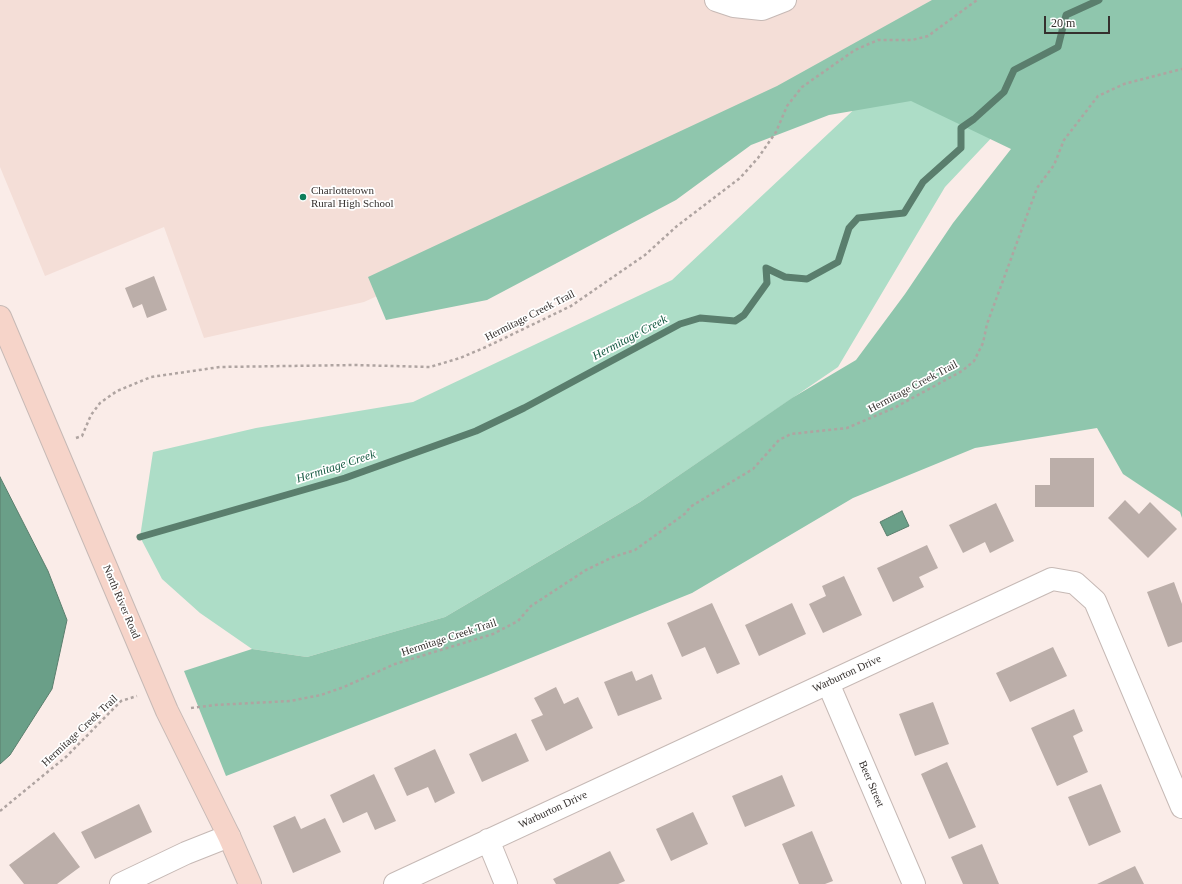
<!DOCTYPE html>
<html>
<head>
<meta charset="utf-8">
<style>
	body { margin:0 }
	#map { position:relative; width:1182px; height:884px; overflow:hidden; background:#faece8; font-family:"Times New Roman",serif }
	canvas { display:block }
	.scale { position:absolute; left:1044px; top:16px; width:66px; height:18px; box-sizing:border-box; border:2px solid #35302e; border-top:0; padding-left:5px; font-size:12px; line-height:14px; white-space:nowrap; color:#35302e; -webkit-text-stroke:3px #fff; paint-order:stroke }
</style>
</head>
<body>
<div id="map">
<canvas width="1182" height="884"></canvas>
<div class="scale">20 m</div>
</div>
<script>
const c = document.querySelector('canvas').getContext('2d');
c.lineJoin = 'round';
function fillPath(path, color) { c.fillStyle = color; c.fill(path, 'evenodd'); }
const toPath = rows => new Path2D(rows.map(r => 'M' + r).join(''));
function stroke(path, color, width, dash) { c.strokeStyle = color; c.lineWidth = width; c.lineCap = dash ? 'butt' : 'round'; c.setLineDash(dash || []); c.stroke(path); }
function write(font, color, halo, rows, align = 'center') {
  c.font = font + ' "Times New Roman",serif'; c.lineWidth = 3.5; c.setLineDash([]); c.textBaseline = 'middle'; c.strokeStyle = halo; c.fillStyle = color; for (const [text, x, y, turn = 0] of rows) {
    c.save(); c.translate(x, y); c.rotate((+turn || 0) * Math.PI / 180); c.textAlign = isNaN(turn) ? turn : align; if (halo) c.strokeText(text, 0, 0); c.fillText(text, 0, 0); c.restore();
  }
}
fillPath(toPath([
	[0,0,998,0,809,99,364,302,204,338,164,227,45,276,0,167]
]), '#f4ded7');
fillPath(toPath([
	[1182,0,997,132,945,187,838,367,640,502,445,617,307,657,252,649,200,613,162,579,140,537,153,452,256,428,413,402,672,280,909,58]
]), '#adddc7');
fillPath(toPath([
	[932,0,1182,0,1182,518,1180,512,1123,474,1097,428,975,448,853,498,692,593,486,676,226,776,184,671,252,649,307,657,445,617,640,502,792,398,856,360,905,294,953,223,1011,149,911,101,829,115,751,145,676,200,487,300,386,320,368,277,777,86]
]), '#8fc6ad');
const water = toPath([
	[0,477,48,571,67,620,52,689,10,755,0,764,0,477],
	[902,511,909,526,887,536,880,522,902,511]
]);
fillPath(water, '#6a9f88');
stroke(water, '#5a7e6d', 1);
stroke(toPath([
	[140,537,345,478,476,431,524,408,680,324,700,318,735,321,744,315,767,283,766,268,785,277,807,279,838,262,849,228,858,218,904,213,923,182,961,148,961,128,974,119,1004,92,1014,70,1058,47,1066,15,1099,0]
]), '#5a7e6d', 7);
fillPath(toPath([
	[154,276,167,310,147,318,142,304,133,308,125,288],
	[1050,458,1094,458,1094,507,1035,507,1035,485,1050,485],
	[1125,500,1139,514,1150,502,1177,529,1148,558,1108,518],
	[996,503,1014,541,990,553,985,542,963,553,949,525],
	[927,545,938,568,919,577,924,587,893,602,877,568],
	[844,576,862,615,823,633,809,604,826,596,822,586],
	[1174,582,1182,604,1182,642,1168,647,1147,592],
	[712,603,740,664,717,674,705,647,682,657,667,623],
	[792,603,806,634,759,656,745,625],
	[1053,647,1067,676,1010,702,996,673],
	[632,671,636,681,652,674,662,699,618,716,604,682],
	[556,687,564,704,578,697,593,728,546,751,531,720,543,715,534,698],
	[933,702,949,744,915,756,899,714],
	[1074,709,1083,731,1073,736,1088,772,1057,786,1031,728],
	[516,733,529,761,482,782,469,754],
	[435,749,455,793,435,803,428,787,407,796,394,768],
	[947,762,976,827,949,839,921,774],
	[374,774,396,821,375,830,367,812,343,823,330,795],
	[782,775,795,806,745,827,732,796],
	[1101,784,1121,832,1089,846,1068,797],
	[139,804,152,832,95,859,81,832],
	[693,812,708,844,671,861,656,829],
	[295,816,301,829,325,818,341,852,293,873,273,826],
	[812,831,833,881,825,884,799,884,782,844],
	[54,832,80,867,57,884,24,884,9,865],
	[982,844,999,884,963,884,951,857],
	[610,851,625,881,618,884,556,884,553,879],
	[1135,866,1144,884,1097,884]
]), '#bbaea9');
const street = toPath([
	[716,0,734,6,762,9,785,0],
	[828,683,914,884],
	[488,840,506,884],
	[121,884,186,853,229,836],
	[395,884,1052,579,1075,583,1095,601,1182,807]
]);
const secondary = toPath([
	[0,317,167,711,229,836,250,884]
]);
stroke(street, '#c6b9b5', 24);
stroke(secondary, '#c6b9b5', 24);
stroke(toPath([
	[76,438,82,436,91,415,100,403,117,391,151,377,220,367,355,365,430,367,460,358,486,347,571,306,645,255,677,226,740,178,758,158,776,132,787,106,802,87,855,50,878,40,912,40,928,36,977,0],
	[191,708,215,705,290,701,321,695,344,687,395,664,493,634,518,621,531,606,586,570,613,557,635,550,686,513,690,507,753,469,779,440,791,434,847,428,894,408,962,371,974,361,983,343,987,324,1037,188,1054,165,1064,140,1098,96,1124,84,1182,69],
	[0,811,67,756,121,701,137,696]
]), '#afa4a1', 2.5, [3, 3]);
stroke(street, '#fff', 22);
stroke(secondary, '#f6d4c9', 22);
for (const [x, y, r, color] of [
	[303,197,4,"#0c7e5b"]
]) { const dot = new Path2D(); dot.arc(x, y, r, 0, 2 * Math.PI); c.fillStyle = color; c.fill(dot); stroke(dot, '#fff', 1.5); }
write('11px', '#35302e', '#fff', [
	["Charlottetown",311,191],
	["Rural High School",311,204]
], 'left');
write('11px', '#35302e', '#fff', [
	["Hermitage Creek Trail",530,316,-27],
	["Hermitage Creek Trail",913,387,-28],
	["North River Road",121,602,67],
	["Hermitage Creek Trail",449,638,-18],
	["Warburton Drive",847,674,-25],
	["Hermitage Creek Trail",80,731,-43],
	["Beer Street",871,784,67],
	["Warburton Drive",553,810,-25]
]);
write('italic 12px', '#145840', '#fff', [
	["Hermitage Creek",630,338,-28],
	["Hermitage Creek",336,467,-18]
]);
</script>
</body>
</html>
